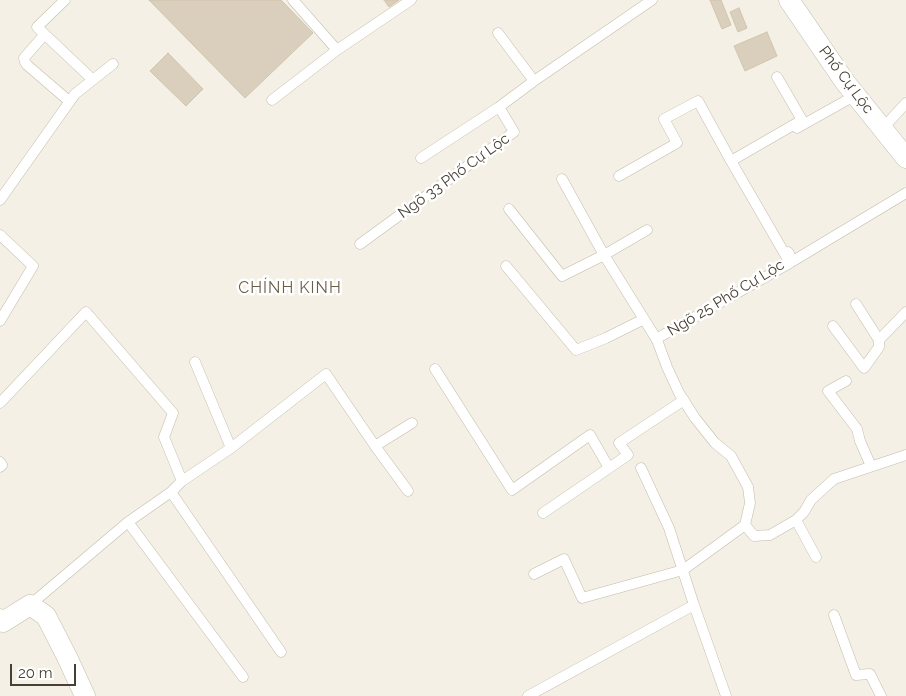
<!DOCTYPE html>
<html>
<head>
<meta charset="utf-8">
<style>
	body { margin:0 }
	#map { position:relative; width:906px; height:696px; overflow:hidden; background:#f4f0e5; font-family:Raleway,sans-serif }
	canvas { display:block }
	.scale { position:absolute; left:10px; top:664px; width:66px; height:22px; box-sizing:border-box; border:2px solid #474034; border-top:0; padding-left:6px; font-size:15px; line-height:18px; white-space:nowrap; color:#474034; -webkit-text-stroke:4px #fff; paint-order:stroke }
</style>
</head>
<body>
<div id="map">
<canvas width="906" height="696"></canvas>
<div class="scale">20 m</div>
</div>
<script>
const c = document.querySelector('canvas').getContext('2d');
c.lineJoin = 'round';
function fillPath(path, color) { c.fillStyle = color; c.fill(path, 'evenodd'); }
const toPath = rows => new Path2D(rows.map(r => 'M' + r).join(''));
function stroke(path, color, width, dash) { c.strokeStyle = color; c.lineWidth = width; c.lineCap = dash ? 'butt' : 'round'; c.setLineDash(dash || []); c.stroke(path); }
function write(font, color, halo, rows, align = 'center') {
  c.font = font + ' Raleway,sans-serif'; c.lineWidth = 5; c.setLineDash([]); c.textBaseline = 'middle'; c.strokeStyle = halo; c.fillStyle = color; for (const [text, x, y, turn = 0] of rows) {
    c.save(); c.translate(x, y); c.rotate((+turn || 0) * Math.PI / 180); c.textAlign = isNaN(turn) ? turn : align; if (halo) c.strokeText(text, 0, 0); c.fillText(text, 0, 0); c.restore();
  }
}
const building = toPath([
	[149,0,281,0,313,33,245,98,149,0],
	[384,0,399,0,389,7,384,0],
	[710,0,721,0,731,25,722,29,710,0],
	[739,8,747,28,738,32,730,12,739,8],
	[767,32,777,56,745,71,734,46,767,32],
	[168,53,203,89,186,106,150,71,168,53]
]);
fillPath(building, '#dacfbc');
stroke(building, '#d2c4ac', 1);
const lane = toPath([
	[65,0,37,27,93,80],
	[293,0,337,50],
	[498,33,534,81],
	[44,35,24,58,25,62,27,65,69,101],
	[272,100,337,50,411,0],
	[797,128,856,95],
	[883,128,906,103],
	[421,158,499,107],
	[619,176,677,143,664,119,698,101,731,161],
	[562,179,604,255,657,340,667,367,679,393,695,418,715,443,731,456,748,487,750,503,745,525],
	[0,200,75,94,113,64],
	[509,209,562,276,604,255,647,230],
	[0,235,33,266,0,321],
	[360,244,514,132,499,107,534,81,652,0],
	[788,252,793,261,906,193],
	[506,266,576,350,606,338,644,319],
	[856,304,879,340],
	[833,326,864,368,879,347,879,340,906,312],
	[656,339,790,263,731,161,802,120,777,77],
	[195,362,231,448],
	[435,369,512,490,590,435,609,468],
	[846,381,828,391,857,429,860,441,871,466],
	[0,403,86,312,173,413,164,437,182,481],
	[375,446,408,491],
	[0,462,2,465,0,467],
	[641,468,669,528,694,605,726,696],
	[171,492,281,652],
	[543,513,628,455,619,443,684,400],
	[796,520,816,557],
	[128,522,243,677],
	[745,525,754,536,770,535,796,520,804,512,811,500,834,479,906,455],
	[534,574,564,559,582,598,683,570,745,525],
	[30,605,128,522,171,492,182,481,231,448,326,374,375,446,412,423],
	[834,615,856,675,870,674,881,696],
	[528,696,694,605]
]);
const street = toPath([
	[789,0,845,82,906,158],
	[0,619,3,622,30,605,46,616,67,657,85,696]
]);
stroke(lane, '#c3bbaa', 11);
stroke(street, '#c3bbaa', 21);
stroke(lane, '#fff', 10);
stroke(street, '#fff', 20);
write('15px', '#474034', '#fff', [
	["Phố Cự Lộc",846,80,53],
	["Ngõ 33 Phố Cự Lộc",454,176,-36],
	["Ngõ 25 Phố Cự Lộc",726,298,-31]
]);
c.letterSpacing = '1px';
write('16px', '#6b5e4a', '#fff', [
	["CHÍNH KINH",290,288]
]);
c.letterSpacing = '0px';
</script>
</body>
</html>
